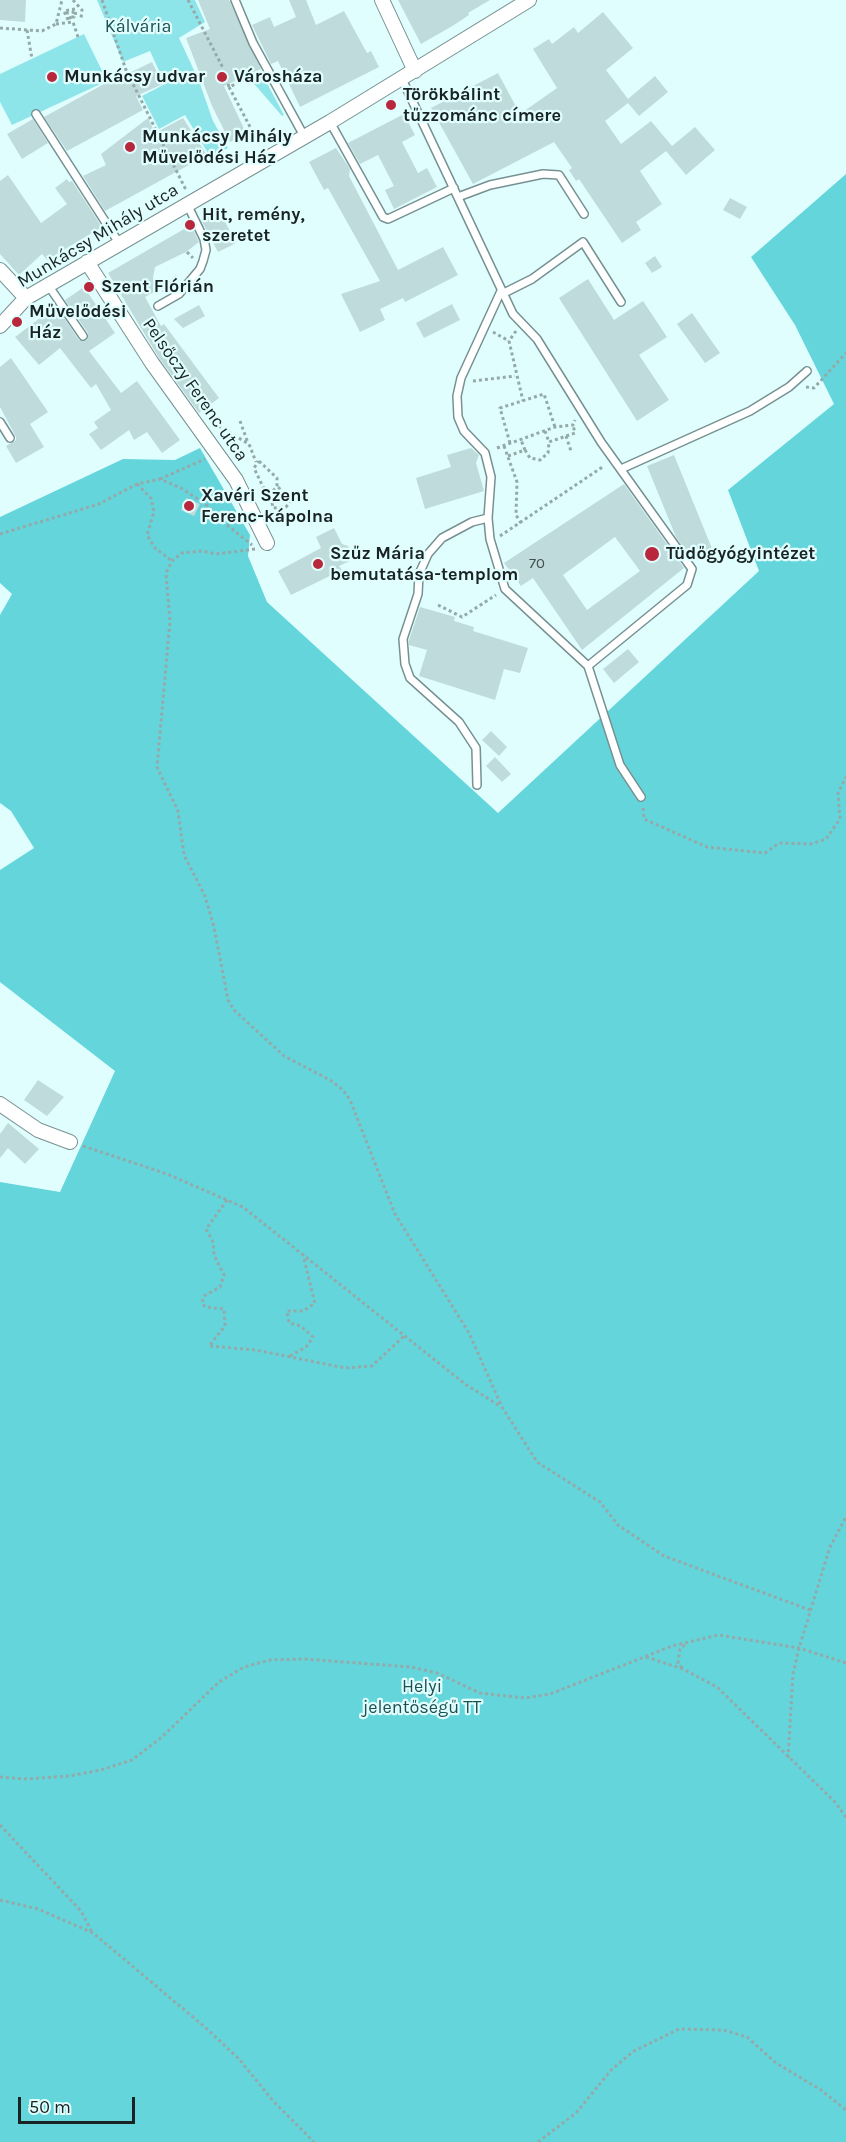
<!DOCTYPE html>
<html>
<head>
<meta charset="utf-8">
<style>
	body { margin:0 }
	#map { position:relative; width:846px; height:2142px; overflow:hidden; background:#e1feff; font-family:Karla,sans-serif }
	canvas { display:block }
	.scale { position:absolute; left:18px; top:2097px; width:117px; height:27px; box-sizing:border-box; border:3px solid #192324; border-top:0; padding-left:8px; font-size:18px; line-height:21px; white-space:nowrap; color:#192324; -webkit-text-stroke:4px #e1feff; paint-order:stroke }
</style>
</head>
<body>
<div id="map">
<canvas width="846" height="2142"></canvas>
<div class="scale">50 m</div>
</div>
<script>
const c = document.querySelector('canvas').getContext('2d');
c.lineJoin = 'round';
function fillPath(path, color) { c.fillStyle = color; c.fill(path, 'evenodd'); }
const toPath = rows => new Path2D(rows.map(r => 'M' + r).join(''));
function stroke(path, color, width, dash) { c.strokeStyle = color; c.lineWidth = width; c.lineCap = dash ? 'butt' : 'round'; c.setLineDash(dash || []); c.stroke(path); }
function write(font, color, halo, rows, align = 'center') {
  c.font = font + ' Karla,sans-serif'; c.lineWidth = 4.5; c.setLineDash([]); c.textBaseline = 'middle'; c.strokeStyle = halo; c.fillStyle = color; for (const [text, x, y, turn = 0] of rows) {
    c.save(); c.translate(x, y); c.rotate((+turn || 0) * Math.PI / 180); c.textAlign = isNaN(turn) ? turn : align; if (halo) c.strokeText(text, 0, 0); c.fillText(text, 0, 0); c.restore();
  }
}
fillPath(toPath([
	[97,0,195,0,205,22,179,38,199,81,213,121,228,148,211,158,185,115,159,129,142,96,165,84,150,51,123,62],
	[84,34,107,81,12,125,0,102,0,74],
	[262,74,284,115,282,116,250,79]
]), '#8ee5e9');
fillPath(toPath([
	[846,174,846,2142,0,2142,0,1182,60,1192,115,1071,0,982,0,870,34,848,11,811,0,803,0,615,12,594,0,583,0,517,123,459,175,460,200,448,250,535,248,556,267,602,498,813,759,571,728,490,834,404,795,325,751,257]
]), '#64d6db');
fillPath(toPath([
	[0,0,26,0,25,22,0,20],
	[198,0,229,0,261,69,224,86,246,133,230,142,212,106,186,38,210,29],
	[289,0,306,0,316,25,344,11,367,53,371,51,379,67,300,107,278,61,271,64,252,25,270,17,274,27,296,17],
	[398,0,490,0,468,13,469,15,454,25,421,44],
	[603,12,633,48,606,70,628,99,655,76,668,92,639,116,628,103,605,121,621,144,651,121,672,146,695,127,715,150,686,175,666,151,640,171,662,204,636,222,641,230,622,243,579,179,576,181,569,170,572,168,554,142,473,184,431,108,498,73,520,114,557,88,533,49,549,39,552,44,574,27,578,33],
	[152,62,163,84,136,96,143,110,67,151,44,117,124,73,125,75],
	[404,114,415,135,402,142,418,173,427,168,437,187,394,209,385,190,394,186,378,155,360,164,348,143],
	[148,118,155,133,183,118,207,155,105,211,83,176,106,165,101,154],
	[33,119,48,143,22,159,7,134],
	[336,148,350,169,349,176,398,270,443,247,458,275,405,302,403,298,380,309,385,320,360,332,341,294,380,281,328,188,324,190,309,162],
	[8,175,41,223,67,204,55,188,67,179,69,182,72,181,102,227,47,260,42,254,19,275,0,254,0,181],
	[730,198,747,207,740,219,723,210],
	[219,210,236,243,218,252,201,220],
	[191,225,199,242,186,252,155,267,153,278,159,289,145,297,161,326,164,324,219,398,199,413,159,358,108,273],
	[655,256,662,267,652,273,645,263],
	[588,279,614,320,643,301,667,337,639,355,669,400,637,421,559,298],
	[84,287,115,333,89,351,121,393,137,381,180,440,162,453,147,432,134,440,129,430,101,450,89,434,98,428,94,422,111,410,96,384,91,388,60,348,39,365,15,337,56,306,79,340,87,340,88,333,65,300],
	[452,304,460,320,424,338,416,323],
	[199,305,205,316,183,328,174,319],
	[692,313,720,353,705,363,677,324],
	[11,358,48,412,30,424,44,447,16,463,6,446,16,440,16,437,0,407,0,367],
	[471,448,479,455,476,463,484,491,425,509,416,478,451,467,447,455],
	[674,455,713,551,692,560,676,537,647,466],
	[624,484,684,568,582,650,533,578,521,586,504,563],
	[615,537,640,571,587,610,563,575],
	[186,498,200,504,194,516,181,510],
	[334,528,342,544,348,546,352,553,350,561,339,566,342,570,291,595,278,571,321,548,316,537],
	[420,607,455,617,454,621,474,627,473,631,528,648,520,673,504,669,495,700,419,676,427,650,409,645,409,640],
	[628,649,639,662,614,683,603,669],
	[491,731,507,747,499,756,482,740],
	[495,757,511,774,502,782,486,766],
	[38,1080,64,1097,47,1116,24,1100],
	[8,1123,39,1149,25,1164,8,1148,0,1158,0,1134]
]), '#bfdbdc');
const lane = toPath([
	[235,0,253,43,304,136],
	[402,79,513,314,537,339,601,442,692,569,687,585,588,666,505,589,490,539,488,518,491,477,485,453,464,431,458,417,457,396,461,378,501,291],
	[36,114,119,243],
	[330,122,383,217,388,219,454,188],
	[458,197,490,185,543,174,559,175,584,214],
	[48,285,83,336],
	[502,294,532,279,583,242,621,302],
	[158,306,179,294,200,269,203,261,206,250,204,239,187,204],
	[0,422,10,438],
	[621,469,750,411,789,387,807,371],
	[588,666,620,765,641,797],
	[477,785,476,748,459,722,410,678,405,664,403,639,418,594,419,574,428,554,442,538,472,522,488,518]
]);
const street = toPath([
	[382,0,415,71],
	[87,262,152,363,236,480,267,543],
	[0,270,26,298],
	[0,326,26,298,330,122,529,0],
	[0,1104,38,1130,70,1142]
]);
stroke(lane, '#779192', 10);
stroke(street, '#779192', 16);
stroke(toPath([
	[73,0,82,10,81,18],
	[102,0,126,70,186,190],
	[188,0,223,68],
	[71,19,67,13,73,12,74,17,71,17],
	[68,20,64,11,75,9,76,17],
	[56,24,73,22,78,37],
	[0,28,42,31,56,24,62,0],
	[27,30,32,59],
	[228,84,229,87,259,73],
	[229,87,257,140],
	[187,252,193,258],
	[157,280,164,291],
	[516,331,509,341,523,401],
	[493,332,509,341],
	[473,381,515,376],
	[806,387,814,388,846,353],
	[240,421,248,443],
	[213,423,249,444,256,462],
	[545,431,549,442,575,433,573,425],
	[566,436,571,451],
	[510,443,500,408,544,394,555,427],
	[504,446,517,482,516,515,521,523],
	[497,448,555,427,573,425,575,420],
	[525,450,530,458,540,460,548,453,549,442],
	[508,456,525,450,521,440],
	[259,461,277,478,277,486,273,491,268,491,263,487,254,468,259,461],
	[160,479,205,459],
	[137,484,151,498,154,512,147,535,155,548,172,561],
	[270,491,273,508,286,507,291,500,277,486],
	[200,509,222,522],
	[227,525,252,545],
	[0,534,99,504,137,484,160,479,183,489,209,507,226,525],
	[500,536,604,466],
	[255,549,216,554,202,551,182,553,172,561,166,573,170,621,157,767,178,811,184,855,205,896,214,927,228,1000,234,1010,284,1056,330,1080,343,1090,350,1100,395,1214,469,1333,502,1407,537,1462,600,1502,618,1525,664,1556,810,1610],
	[438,605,462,617,496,595],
	[643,808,644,819,707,847,765,853,779,843,811,844,826,839,840,819,838,793,846,777],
	[83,1146,167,1174,243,1207,465,1384,500,1406],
	[227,1200,206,1229,213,1242,214,1255,224,1275,220,1287,204,1296,202,1302,205,1307,224,1309,225,1326,209,1346,256,1350,345,1368,372,1366,404,1336],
	[290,1356,306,1347,313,1337,301,1326,289,1323,287,1311,303,1311,315,1303,303,1255],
	[646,1657,683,1669,717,1687,835,1802,846,1817],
	[682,1668,678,1663,680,1649,687,1643],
	[788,1758,793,1674,799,1648,830,1547,846,1517],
	[0,1777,25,1779,69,1776,101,1770,132,1760,162,1737,219,1682,244,1667,270,1660,305,1659,411,1667,437,1673,480,1693,525,1698,550,1694,672,1646,718,1635,799,1648,846,1663],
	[0,1825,81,1911,92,1932],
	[0,1900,38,1909,93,1933,206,2028,239,2059,274,2102,314,2142],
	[538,2142,576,2113,612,2069,634,2051,679,2029,723,2030,747,2037,776,2063,821,2090,846,2110]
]), '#94a9aa', 3, [3, 3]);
stroke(lane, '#fff', 7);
stroke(street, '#fff', 14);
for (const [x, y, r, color] of [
	[52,77,6,"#b8273b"],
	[222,77,6,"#b8273b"],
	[391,105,6,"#b8273b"],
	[130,147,6,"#b8273b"],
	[190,225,6,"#b8273b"],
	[89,287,6,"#b8273b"],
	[17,322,6,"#b8273b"],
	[189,506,6,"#b8273b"],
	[652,554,8,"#b8273b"],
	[318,564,6,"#b8273b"]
]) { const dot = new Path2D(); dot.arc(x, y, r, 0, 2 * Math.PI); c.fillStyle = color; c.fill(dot); stroke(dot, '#e1feff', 2); }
write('15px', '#425152', null, [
	["70",537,564]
]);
write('18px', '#1d4f51', '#e1feff', [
	["Kálvária",138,27],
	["Helyi",422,1687],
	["jelentőségű TT",422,1708]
]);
write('bold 18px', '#192324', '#e1feff', [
	["Munkácsy udvar",64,77],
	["Városháza",234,77],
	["Törökbálint",403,95],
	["tűzzománc címere",403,116],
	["Munkácsy Mihály",142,137],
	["Művelődési Ház",142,158],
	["Hit, remény,",202,215],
	["szeretet",202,236],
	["Szent Flórián",101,287],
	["Művelődési",29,312],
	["Ház",29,333],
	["Xavéri Szent",201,496],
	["Ferenc-kápolna",201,517],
	["Szűz Mária",330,554],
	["bemutatása-templom",330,575],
	["Tüdőgyógyintézet",666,554]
], 'left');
write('18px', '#192324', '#e1feff', [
	["Munkácsy Mihály utca",98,236,-31],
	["Pelsőczy Ferenc utca",195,390,55]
]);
</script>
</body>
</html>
